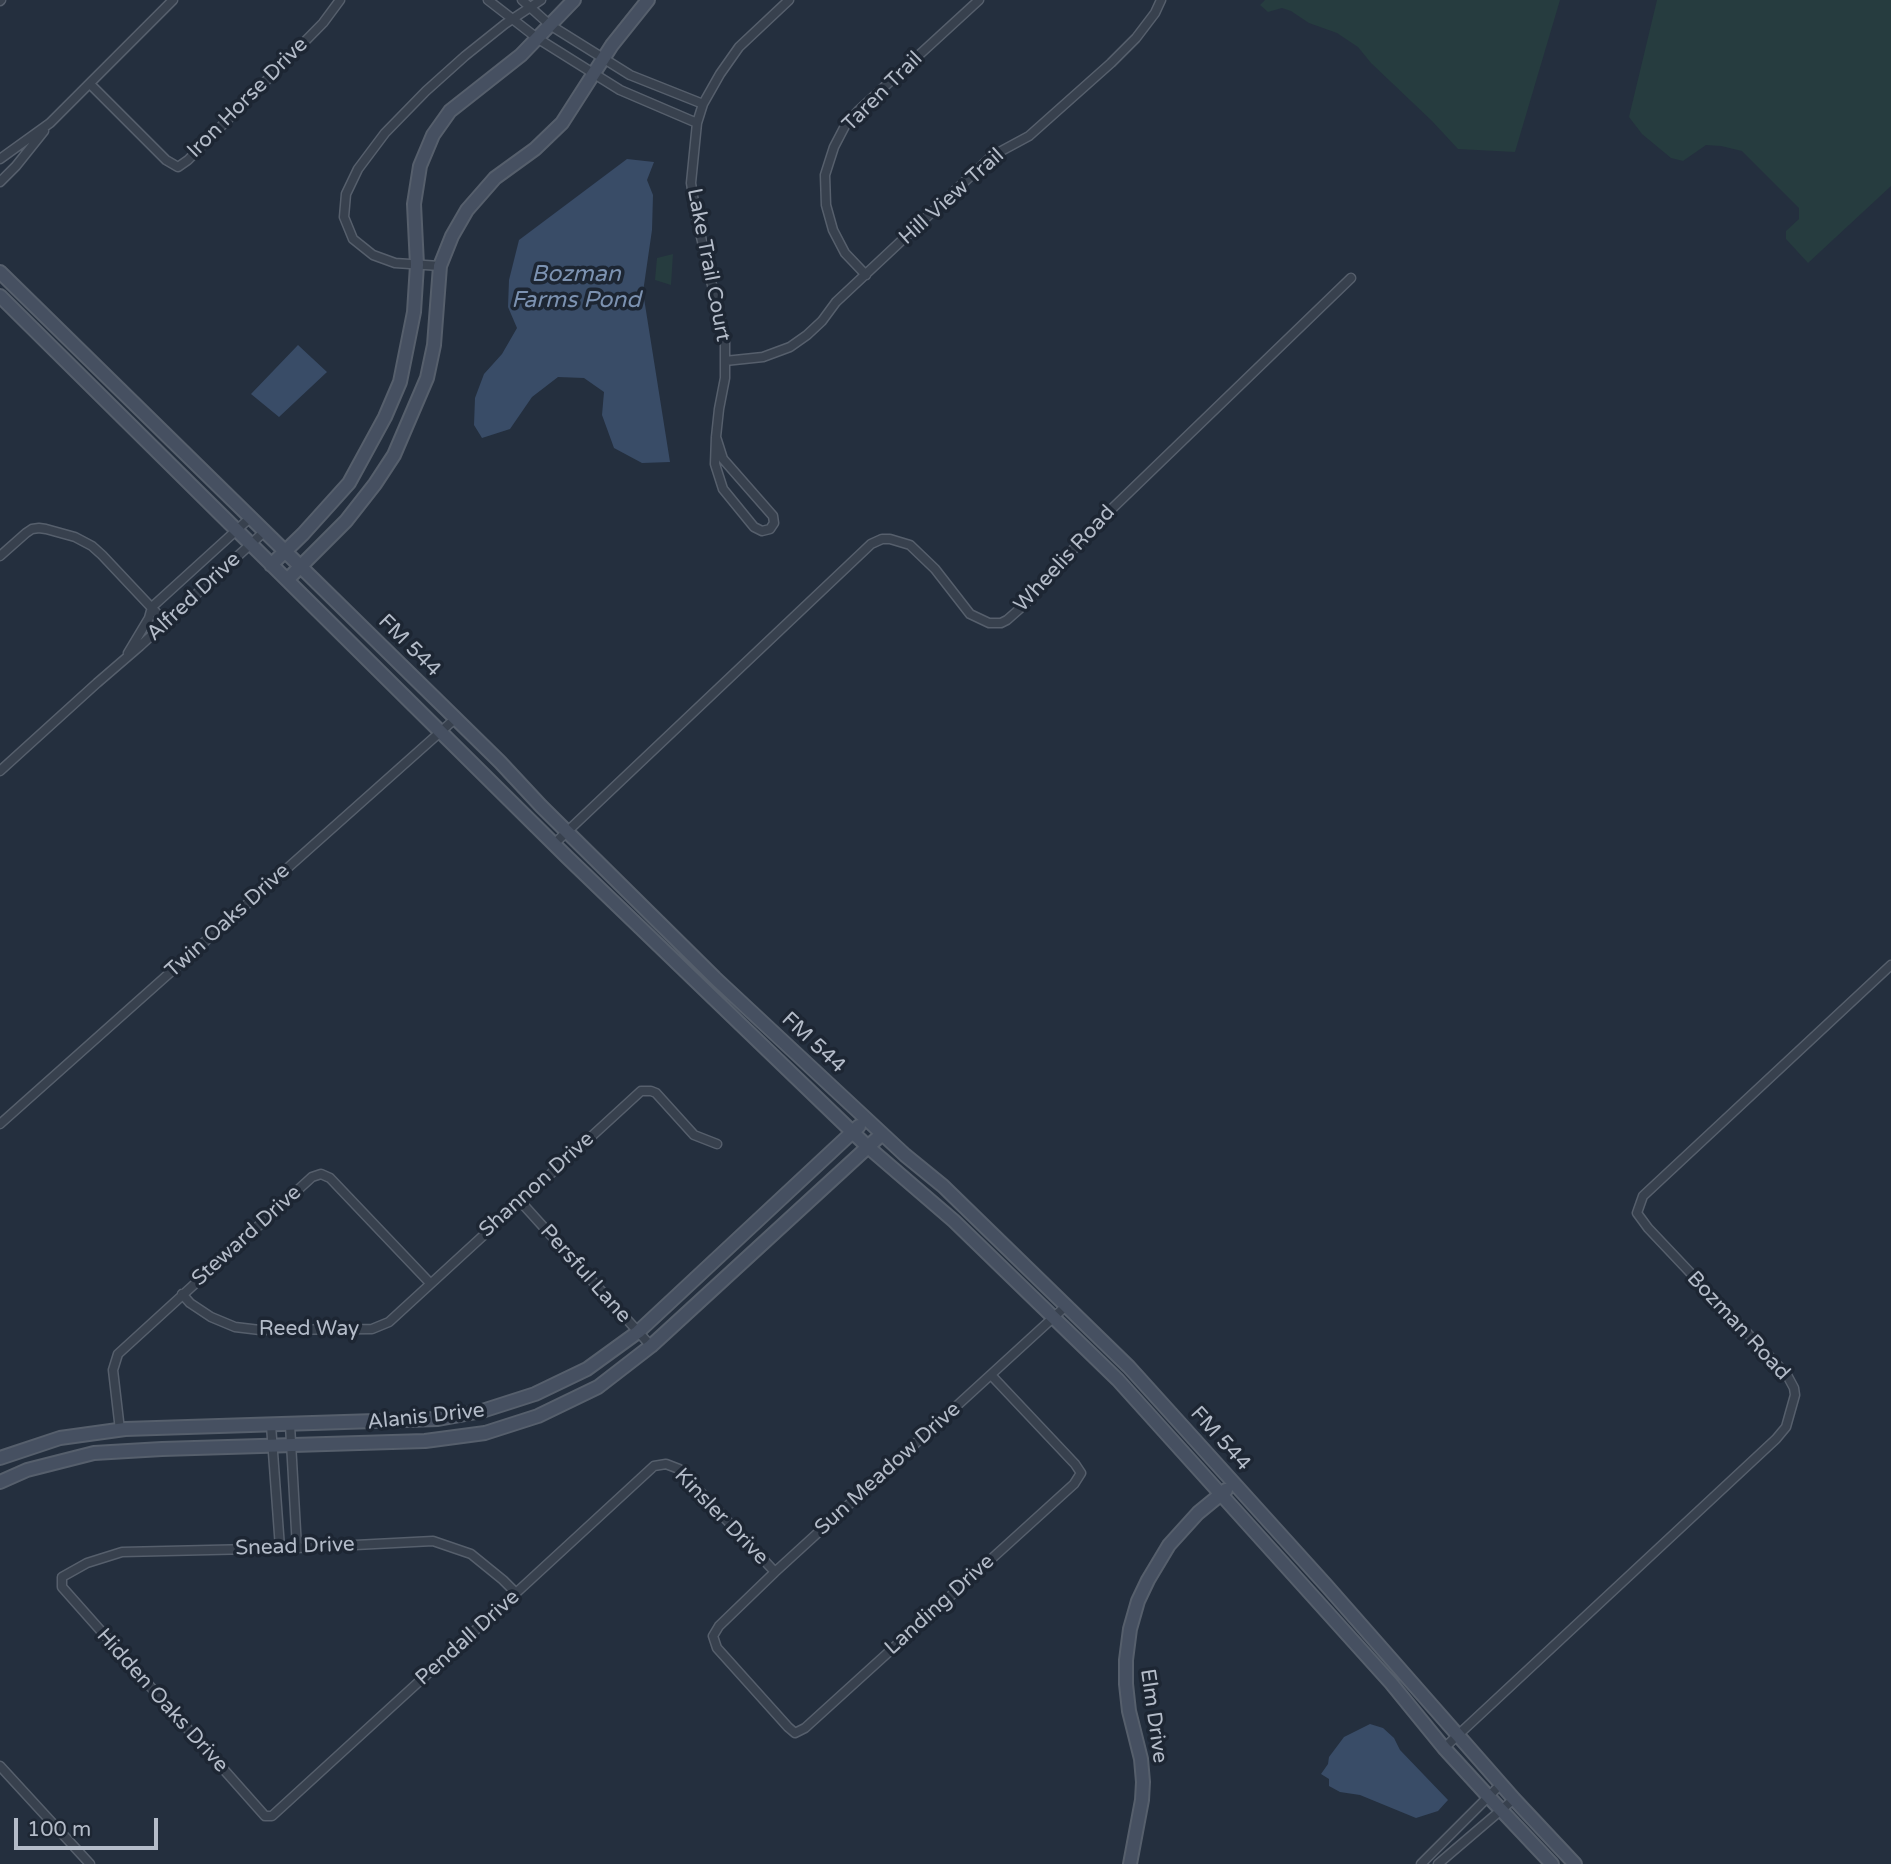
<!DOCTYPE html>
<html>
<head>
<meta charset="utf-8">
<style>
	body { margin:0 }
	#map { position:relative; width:1891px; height:1864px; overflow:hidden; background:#242f3e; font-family:"Varela Round",sans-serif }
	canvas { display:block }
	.scale { position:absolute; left:14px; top:1818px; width:144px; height:32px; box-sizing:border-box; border:4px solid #b4bcc9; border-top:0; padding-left:9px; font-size:21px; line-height:24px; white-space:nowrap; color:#b4bcc9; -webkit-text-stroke:5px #1d2633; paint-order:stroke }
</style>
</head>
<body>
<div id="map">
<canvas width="1891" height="1864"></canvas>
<div class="scale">100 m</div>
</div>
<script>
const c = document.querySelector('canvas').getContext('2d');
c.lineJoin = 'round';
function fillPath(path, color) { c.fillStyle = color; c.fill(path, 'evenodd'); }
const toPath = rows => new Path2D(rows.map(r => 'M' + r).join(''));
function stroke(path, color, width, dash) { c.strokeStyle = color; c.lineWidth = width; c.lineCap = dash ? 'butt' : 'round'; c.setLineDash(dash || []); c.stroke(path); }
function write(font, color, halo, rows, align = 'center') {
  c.font = font + ' "Varela Round",sans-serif'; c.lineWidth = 7; c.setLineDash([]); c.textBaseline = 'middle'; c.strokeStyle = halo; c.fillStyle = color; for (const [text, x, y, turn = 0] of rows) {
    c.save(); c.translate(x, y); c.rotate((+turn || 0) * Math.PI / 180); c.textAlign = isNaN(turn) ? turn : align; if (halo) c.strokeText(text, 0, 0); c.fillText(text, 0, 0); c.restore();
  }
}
fillPath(toPath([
	[1265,0,1560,0,1515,152,1458,149,1432,121,1371,63,1358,47,1337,33,1309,23,1291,11,1282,8,1268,12,1260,5],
	[1657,0,1891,0,1891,186,1808,263,1786,239,1786,231,1799,219,1799,208,1742,151,1721,146,1706,145,1683,161,1671,158,1642,134,1629,117],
	[673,254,671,285,655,280,657,258]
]), '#263c3f');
fillPath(toPath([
	[627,159,654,162,647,180,653,195,652,230,643,292,670,462,642,463,614,448,602,415,604,392,584,378,558,377,532,397,510,429,482,438,474,425,475,398,484,374,502,354,517,328,508,307,509,280,519,240],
	[298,345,327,372,279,417,251,394],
	[1370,1724,1383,1728,1394,1738,1400,1750,1448,1800,1438,1811,1416,1818,1360,1795,1340,1792,1329,1786,1329,1779,1321,1774,1328,1764,1329,1757,1344,1737]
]), '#394c67');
const street = toPath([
	[488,0,537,38,620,90,697,123],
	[522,0,550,25,630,75,703,104],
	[0,1,1,0],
	[90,84,166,160,178,167,188,160,323,23,340,0],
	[0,159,50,123,173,0],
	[0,182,16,166,44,131],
	[440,266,395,263,373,255,353,239,344,217,346,194,358,169,385,133,426,91,465,56,505,24,541,0],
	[866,275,845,253,833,230,826,205,825,175,834,147,846,124,859,110,979,0],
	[725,361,763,357,790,347,807,335,822,321,836,302,992,156,1029,136,1111,63,1136,38,1155,13,1161,0],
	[716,437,723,459,773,516,774,523,770,529,762,531,754,527,723,489,715,464,716,437,719,409,725,378,725,342,696,215,691,183,697,123,703,104,720,74,739,47,789,0],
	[0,556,26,533,32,529,39,528,46,529,75,537,92,546,102,555,166,623],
	[128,653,149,618,152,607,251,517],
	[0,771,97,683,140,646,265,531],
	[554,844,871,544,882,539,890,539,910,545,935,569,970,614,989,623,1001,623,1007,620,1024,605,1093,527,1351,278],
	[0,1124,456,718],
	[520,1201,651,1346],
	[182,1294,190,1303,211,1317,235,1327,260,1330,372,1329,389,1322,641,1091,651,1091,656,1093,694,1135,717,1144],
	[991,1375,1075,1464,1081,1473,1074,1484,805,1728,795,1733,788,1727,717,1648,713,1636,719,1626,775,1572,1067,1305],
	[271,1425,280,1548],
	[290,1425,297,1548],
	[120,1430,113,1370,118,1354,312,1177,321,1174,330,1178,430,1283],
	[516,1593,503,1580,471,1554,433,1541,297,1548,122,1552,87,1563,62,1577,62,1587,265,1816,272,1816,516,1593,654,1466,666,1464,679,1469,775,1572],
	[1444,1748,1776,1439,1786,1427,1795,1395,1794,1388,1787,1375,1648,1228,1637,1213,1643,1196,1891,965],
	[0,1766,90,1864],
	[1421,1864,1501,1784],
	[1438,1864,1514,1799]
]);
const secondary = toPath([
	[0,272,500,762,541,806,715,978,905,1155,943,1186,1129,1367,1326,1585,1514,1799,1575,1864],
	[0,296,568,858,868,1147,954,1221,1118,1380,1391,1683,1444,1748,1488,1796,1552,1864],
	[271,565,303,534,349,483,385,417,400,382,414,312,417,265,414,204,420,166,433,135,450,111,521,55,574,0],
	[287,580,346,521,375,484,394,455,427,378,434,345,440,266,452,236,467,210,495,178,535,149,562,123,612,45,648,0],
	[0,1458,60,1438,125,1429,438,1419,482,1411,535,1394,587,1369,638,1332,859,1126],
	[0,1482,27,1470,94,1453,162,1449,425,1441,485,1433,538,1416,598,1387,651,1346,882,1134],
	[1130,1864,1142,1800,1143,1782,1141,1759,1129,1711,1126,1684,1126,1660,1130,1629,1138,1601,1148,1580,1169,1545,1198,1513,1226,1490]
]);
stroke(street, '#565f6c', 11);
stroke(secondary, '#565f6c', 16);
stroke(street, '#38414e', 8);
stroke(secondary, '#465061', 12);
write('21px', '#b4bcc9', '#1d2633', [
	["Taren Trail",883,92,-45],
	["Iron Horse Drive",248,98,-45],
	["Hill View Trail",952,197,-42],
	["Lake Trail Court",708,265,79],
	["Wheelis Road",1065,559,-47],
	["Alfred Drive",194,597,-43],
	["FM 544",409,646,45],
	["Twin Oaks Drive",228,921,-42],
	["FM 544",813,1043,43],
	["Shannon Drive",537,1185,-42],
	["Steward Drive",247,1236,-42],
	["Persful Lane",585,1274,48],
	["Bozman Road",1738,1326,47],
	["Reed Way",309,1329],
	["Alanis Drive",426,1417,-6],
	["FM 544",1220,1439,48],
	["Sun Meadow Drive",888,1469,-42],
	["Kinsler Drive",721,1517,46],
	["Snead Drive",295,1547,-2],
	["Landing Drive",940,1605,-42],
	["Pendall Drive",468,1638,-42],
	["Hidden Oaks Drive",162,1701,48],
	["Elm Drive",1153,1716,82]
]);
write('italic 23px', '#7c92b1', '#1d2633', [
	["Bozman",576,275],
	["Farms Pond",576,301]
]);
</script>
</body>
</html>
